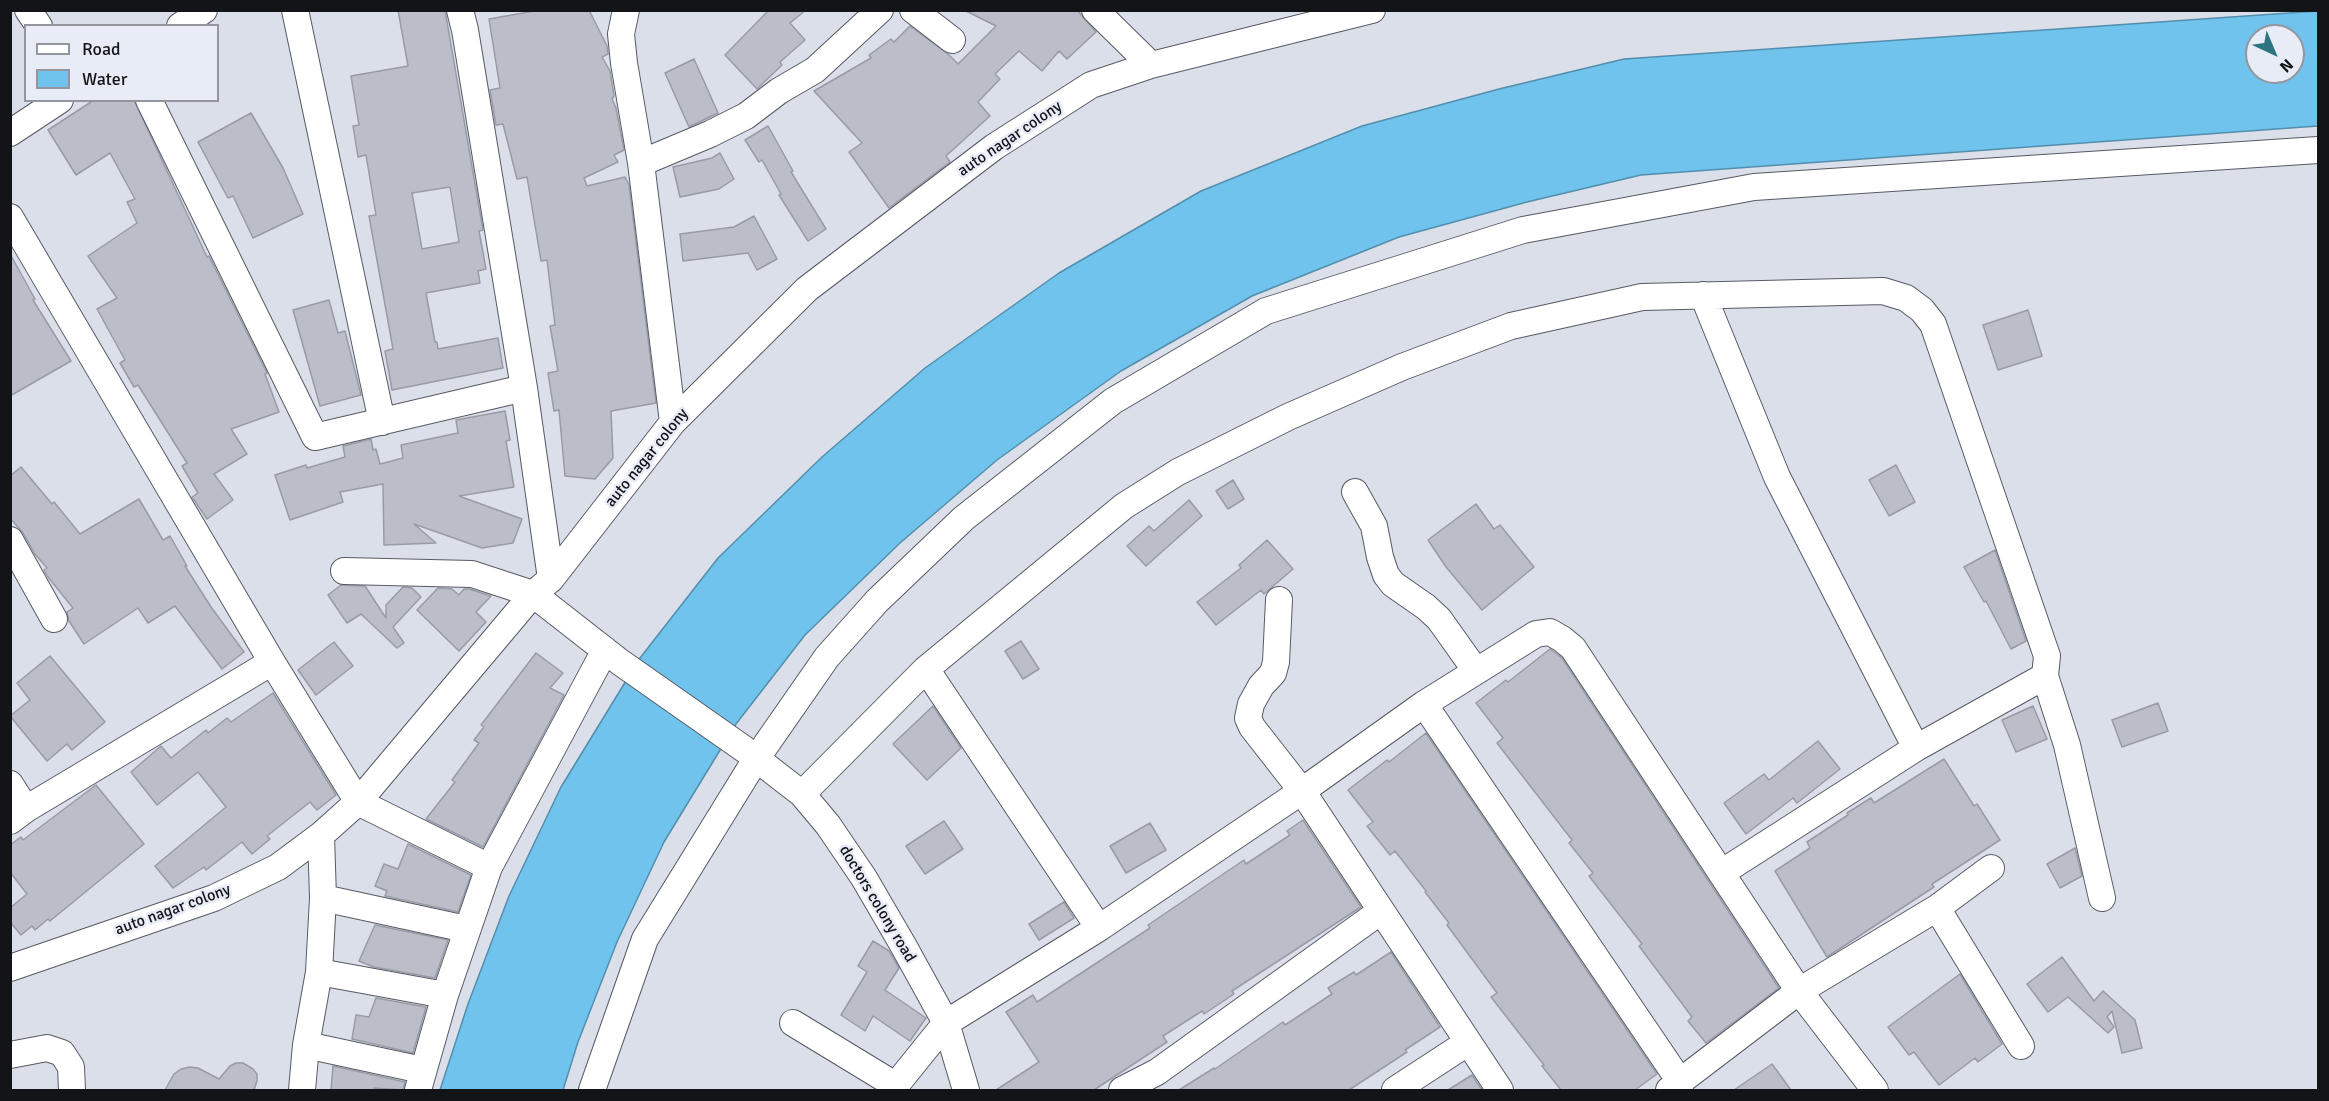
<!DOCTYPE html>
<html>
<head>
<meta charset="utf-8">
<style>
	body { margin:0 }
	#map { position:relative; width:2329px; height:1101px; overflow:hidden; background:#dbdfea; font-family:Signika,sans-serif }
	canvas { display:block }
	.frame { position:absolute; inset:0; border:12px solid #131417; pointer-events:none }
	.legend { position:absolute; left:24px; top:24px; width:195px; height:78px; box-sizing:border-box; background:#e8ecf7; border:2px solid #93969d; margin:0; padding:8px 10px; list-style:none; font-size:18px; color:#131417 }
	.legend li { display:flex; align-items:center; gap:12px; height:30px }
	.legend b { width:30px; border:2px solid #93969d }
	.north { position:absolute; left:2245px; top:24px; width:60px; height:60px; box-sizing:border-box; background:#e8ecf7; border:2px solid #93969d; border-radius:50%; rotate:136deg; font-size:16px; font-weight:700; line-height:24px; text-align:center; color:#131417 }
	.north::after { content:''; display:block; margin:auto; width:21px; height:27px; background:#2c747e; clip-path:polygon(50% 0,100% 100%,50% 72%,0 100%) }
</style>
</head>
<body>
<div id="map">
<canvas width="2329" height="1101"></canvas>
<div class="frame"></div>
<ul class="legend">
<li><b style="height:8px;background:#fff"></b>Road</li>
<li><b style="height:16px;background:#6fc3ec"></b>Water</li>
</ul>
<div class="north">N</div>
</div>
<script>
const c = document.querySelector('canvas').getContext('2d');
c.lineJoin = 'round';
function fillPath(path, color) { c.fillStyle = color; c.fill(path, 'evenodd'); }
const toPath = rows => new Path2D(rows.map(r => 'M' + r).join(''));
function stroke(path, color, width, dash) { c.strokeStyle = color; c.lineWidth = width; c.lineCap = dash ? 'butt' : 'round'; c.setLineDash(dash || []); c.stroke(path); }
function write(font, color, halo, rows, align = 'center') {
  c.font = font + ' Signika,sans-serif'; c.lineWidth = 5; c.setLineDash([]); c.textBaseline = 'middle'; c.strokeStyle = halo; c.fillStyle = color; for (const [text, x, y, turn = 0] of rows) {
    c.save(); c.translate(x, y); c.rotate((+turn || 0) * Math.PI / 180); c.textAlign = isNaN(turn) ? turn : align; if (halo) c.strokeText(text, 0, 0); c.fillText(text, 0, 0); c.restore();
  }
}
const water = toPath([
	[2318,11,2318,126,1641,175,1527,202,1399,237,1252,296,1121,371,997,460,900,543,805,635,736,724,664,842,617,942,578,1042,563,1090,440,1090,468,1004,509,896,561,787,640,658,718,558,822,457,925,368,1059,273,1201,191,1362,126,1499,89,1624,59,2318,11],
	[2257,36,2293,36,2293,72,2257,72,2257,36]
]);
fillPath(water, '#6fc3ec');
stroke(water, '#538eac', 1.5);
const building = toPath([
	[398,10,445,10,483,230,479,231,486,269,478,271,480,283,426,293,435,342,437,342,438,349,498,338,503,368,392,390,385,351,393,349,369,216,376,215,366,155,358,157,353,126,359,125,351,76,408,66,398,10],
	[450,187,459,242,422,249,412,193,450,187],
	[540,10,589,10,607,46,608,54,602,57,610,71,614,96,612,99,616,108,624,150,614,155,618,162,584,178,587,186,625,177,629,185,656,403,611,411,613,458,595,479,565,476,559,410,554,411,548,373,558,371,550,326,555,325,547,260,541,261,527,177,517,179,503,124,496,125,490,90,500,88,489,19,540,10],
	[769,10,806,10,790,23,805,40,780,62,782,65,757,89,725,55,769,10],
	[964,10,1077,10,1096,32,1067,59,1059,51,1042,71,1019,51,995,74,1000,79,978,102,990,116,946,156,950,162,889,208,849,152,862,143,814,91,871,58,869,55,891,39,894,42,910,26,948,54,958,64,996,26,964,10],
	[694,59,718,113,689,127,665,73,694,59],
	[94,100,134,100,207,257,209,256,267,373,265,374,279,412,231,429,247,454,214,474,233,500,207,519,192,497,198,493,182,466,187,463,138,385,134,387,120,363,125,360,97,309,117,298,88,256,137,223,127,202,135,199,110,153,76,175,48,130,94,100],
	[251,113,283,168,303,214,253,238,233,196,228,198,198,142,251,113],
	[768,126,793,171,791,172,826,229,808,241,779,195,781,194,762,160,759,162,745,140,768,126],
	[720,153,734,179,719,189,680,197,673,167,712,158,720,153],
	[754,216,777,259,757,270,748,253,683,261,680,234,734,227,754,216],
	[10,254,35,299,33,300,71,361,10,396,10,254],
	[329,300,338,333,345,331,361,395,320,406,293,310,329,300],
	[2028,310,2042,356,1998,370,1983,325,2028,310],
	[505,411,510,440,506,441,514,487,459,496,522,519,513,543,482,548,414,524,436,543,384,545,383,484,340,492,343,502,290,520,275,475,306,465,307,468,345,457,343,446,371,439,373,450,376,449,380,464,403,458,401,445,458,433,456,420,505,411],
	[1896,465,1915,502,1889,516,1869,480,1896,465],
	[21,467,52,504,54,502,80,534,139,499,163,540,170,536,187,566,185,566,211,607,244,652,222,669,175,606,148,623,138,608,84,644,69,621,67,612,73,608,48,577,44,570,47,568,35,554,23,533,10,518,10,476,21,467],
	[1233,480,1244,499,1228,509,1216,491,1233,480],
	[1189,500,1202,516,1146,566,1127,546,1149,526,1154,531,1189,500],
	[1476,504,1494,529,1500,525,1534,567,1482,610,1446,567,1428,540,1476,504],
	[1267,540,1293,569,1264,594,1261,590,1216,625,1197,602,1241,568,1239,565,1267,540],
	[1995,550,2026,641,2011,649,1986,601,1984,602,1964,567,1995,550],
	[341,585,365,586,386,618,386,605,403,587,412,588,421,597,393,627,404,643,397,648,361,614,347,623,328,595,341,585],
	[438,588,452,589,459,595,464,589,469,589,491,596,476,612,486,622,459,651,417,610,438,588],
	[1021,641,1039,669,1023,679,1005,651,1021,641],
	[334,642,353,666,316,695,298,670,334,642],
	[1550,649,1562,658,1779,988,1706,1043,1688,1021,1692,1017,1639,946,1642,944,1589,876,1593,873,1569,843,1572,840,1497,743,1503,738,1476,703,1506,680,1508,682,1550,649],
	[536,653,563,673,550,688,564,695,483,847,426,819,455,782,452,780,479,743,474,740,484,727,481,725,536,653],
	[50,656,105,722,72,750,67,744,47,761,10,716,30,700,17,683,50,656],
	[273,693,336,795,317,810,310,802,267,836,270,839,252,854,242,842,206,870,204,867,173,888,155,866,226,807,198,772,157,805,131,772,161,746,171,758,206,730,208,733,227,718,231,722,273,693],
	[2158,703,2168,731,2122,747,2112,720,2158,703],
	[933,706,961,748,927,780,893,744,933,706],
	[2033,706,2047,739,2016,752,2002,720,2033,706],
	[1426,733,1657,1074,1635,1090,1561,1090,1542,1066,1544,1065,1491,997,1497,993,1447,925,1449,923,1425,892,1426,891,1395,851,1390,855,1367,826,1373,822,1348,790,1387,760,1389,762,1426,733],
	[1818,741,1840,769,1797,803,1793,798,1746,834,1724,803,1764,774,1769,780,1818,741],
	[1944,759,1974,806,1977,804,2000,840,1932,884,1934,887,1827,957,1775,871,1810,848,1807,842,1848,815,1847,813,1871,798,1874,803,1944,759],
	[96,785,144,844,50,921,48,919,35,930,32,926,21,935,10,922,10,908,27,894,10,872,10,845,21,837,23,840,96,785],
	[1303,820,1361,907,1232,991,1234,994,1204,1014,1202,1011,1163,1036,1167,1042,1094,1090,996,1090,1039,1062,1006,1012,1033,995,1037,1002,1150,928,1148,925,1244,860,1246,864,1290,835,1287,831,1303,820],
	[944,821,963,849,925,874,906,846,944,821],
	[1150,823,1166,850,1126,873,1110,846,1150,823],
	[408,844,471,875,458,912,385,896,387,891,375,886,384,864,398,869,408,844],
	[2075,848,2082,876,2060,888,2047,864,2075,848],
	[1064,902,1074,918,1039,940,1029,924,1064,902],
	[375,925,448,940,435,978,374,967,359,961,375,925],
	[873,941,889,951,899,968,885,990,926,1018,910,1041,873,1016,865,1031,841,1015,867,972,858,966,873,941],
	[1391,952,1440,1027,1405,1050,1407,1052,1349,1090,1179,1090,1214,1068,1215,1069,1283,1022,1285,1025,1332,994,1328,988,1354,972,1356,975,1391,952],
	[2062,957,2094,1001,2103,991,2135,1020,2142,1048,2122,1053,2112,1011,2107,1017,2114,1027,2108,1033,2068,997,2048,1012,2027,984,2062,957],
	[1960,974,2002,1044,1978,1062,1975,1058,1939,1085,1914,1052,1909,1055,1888,1027,1960,974],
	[376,998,426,1007,413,1053,352,1039,356,1015,369,1017,376,998],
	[236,1063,243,1063,253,1069,257,1074,257,1081,254,1090,165,1090,174,1074,181,1069,190,1067,198,1068,219,1079,230,1066,236,1063],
	[1772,1064,1791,1090,1734,1090,1772,1064],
	[333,1066,405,1082,403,1090,374,1088,374,1090,331,1090,333,1066],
	[1472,1075,1482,1090,1448,1090,1472,1075]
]);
fillPath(building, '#bbbec9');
stroke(building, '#989ba5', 1.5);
const minor = toPath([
	[28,10,39,26],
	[295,10,382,422],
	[460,10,465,30,524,388,551,579],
	[626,10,621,34,624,63,641,163,673,422],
	[913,10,952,40],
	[1095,10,1151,65],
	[180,26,204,10],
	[149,100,315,437,524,388],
	[10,133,60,100],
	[641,163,710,134,746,116,779,91,815,70,880,10],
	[10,217,272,662,358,802,489,867],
	[1703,295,1777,477,1916,748],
	[1355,492,1374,526,1380,557,1386,575,1393,584,1426,607,1439,619,1476,671],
	[10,540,54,619],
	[344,571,472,574,533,594,620,662,744,749,802,794,828,825,864,878,903,945,946,1023,966,1090],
	[1279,600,1276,662,1273,673,1261,686,1251,704,1248,718,1252,727,1302,791,1500,1090],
	[926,669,1099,928],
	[2045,676,2067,745,2102,898],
	[1424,704,1681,1083],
	[10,784,26,809],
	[802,794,926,669,1124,506,1178,472,1288,417,1402,367,1511,326,1642,297,1883,291,1906,298,1922,310,1933,324,2047,656,2045,676,1916,748,1721,873],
	[10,821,26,809,272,662],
	[323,898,466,929],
	[1937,908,1991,868],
	[10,968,214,898,278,867,321,835,358,802,533,594,551,579,673,422,807,289,994,147,1091,85,1151,65,1372,10],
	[319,972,445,995],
	[793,1023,895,1085],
	[306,1045,422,1070],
	[10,1055,47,1048,62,1053,71,1067,72,1090],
	[302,1090,306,1045,319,972,323,898,321,835],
	[418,1090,445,995,489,867,605,650],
	[592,1090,645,939,756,759,827,657,877,601,964,518,1113,401,1266,311,1523,230,1754,187,2318,150],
	[892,1090,946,1023,1099,928,1302,791,1424,704,1536,634,1550,632,1562,639,1573,648,1799,991,1875,1090],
	[1122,1090,1157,1072,1381,911],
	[1395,1090,1467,1043],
	[1669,1090,1799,991,1937,908,2021,1046]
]);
stroke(minor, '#575a64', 28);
stroke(minor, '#fff', 26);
write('16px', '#131417', '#e8ecf7', [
	["auto nagar colony",1010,139,-34],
	["auto nagar colony",647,458,-51],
	["doctors colony road",877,904,59],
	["auto nagar colony",173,910,-20]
]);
</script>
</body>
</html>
